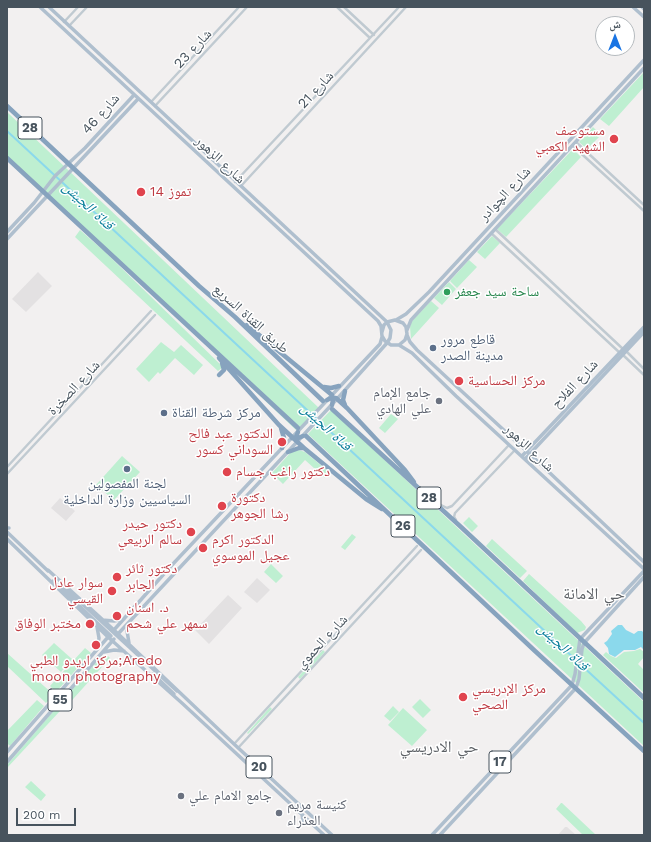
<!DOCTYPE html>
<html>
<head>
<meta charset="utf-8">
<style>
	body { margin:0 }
	#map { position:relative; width:651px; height:842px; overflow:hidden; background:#f2f0f0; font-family:"Work Sans","Noto Naskh Arabic",sans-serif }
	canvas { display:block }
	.frame { position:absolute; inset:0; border:8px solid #47535d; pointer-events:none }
	.north { position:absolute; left:595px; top:16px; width:40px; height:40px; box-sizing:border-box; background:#fff; border:1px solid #b5babe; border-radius:50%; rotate:0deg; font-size:11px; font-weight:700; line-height:16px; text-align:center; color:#47535d }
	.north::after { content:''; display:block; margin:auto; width:14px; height:18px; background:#1974e3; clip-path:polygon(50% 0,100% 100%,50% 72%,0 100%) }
	.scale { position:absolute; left:16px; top:808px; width:60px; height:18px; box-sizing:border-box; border:2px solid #47535d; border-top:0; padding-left:5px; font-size:12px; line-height:14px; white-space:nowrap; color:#47535d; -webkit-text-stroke:3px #fff; paint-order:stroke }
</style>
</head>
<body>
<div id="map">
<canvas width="651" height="842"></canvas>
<div class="frame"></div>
<div class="north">ش</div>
<div class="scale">200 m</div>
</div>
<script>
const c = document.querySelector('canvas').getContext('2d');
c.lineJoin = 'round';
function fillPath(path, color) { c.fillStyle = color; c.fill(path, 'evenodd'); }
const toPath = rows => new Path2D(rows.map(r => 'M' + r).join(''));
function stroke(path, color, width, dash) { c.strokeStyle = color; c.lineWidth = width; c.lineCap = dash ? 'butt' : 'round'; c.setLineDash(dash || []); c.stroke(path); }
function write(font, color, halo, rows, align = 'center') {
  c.font = font + ' "Work Sans","Noto Naskh Arabic",sans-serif'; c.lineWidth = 3; c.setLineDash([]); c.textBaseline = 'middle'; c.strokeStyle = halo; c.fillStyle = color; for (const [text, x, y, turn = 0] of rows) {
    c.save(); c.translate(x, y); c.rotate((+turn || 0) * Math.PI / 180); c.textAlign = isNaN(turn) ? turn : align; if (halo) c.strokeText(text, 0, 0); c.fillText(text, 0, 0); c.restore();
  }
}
fillPath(toPath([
	[38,272,52,286,26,312,12,299],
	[60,498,75,511,66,521,51,508],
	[257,578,270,590,257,603,244,592],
	[228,595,242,608,209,644,195,630],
	[565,827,567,827,576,835,558,835]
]), '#e3e1e2');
fillPath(toPath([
	[644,72,644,87,609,126,600,119],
	[7,112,319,408,297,431,7,156],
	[593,127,601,135,587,149,579,142],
	[573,149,581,157,506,237,497,229],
	[80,230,104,251,223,367,218,371,75,237],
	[492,236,500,243,485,259,477,252],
	[469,260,477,267,457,288,450,281],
	[449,282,456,289,442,305,434,298],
	[431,301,439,308,411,339,410,327,411,322],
	[161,342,174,352,181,345,203,365,194,375,175,358,160,374,158,372,149,382,136,369],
	[331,410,644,702,644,746,308,434],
	[391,414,398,419,385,433,379,428],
	[299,450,305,452,329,472,325,478,305,460,283,484,272,473,291,452],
	[122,456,140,472,114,500,96,485],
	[469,517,478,526,472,532,463,523],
	[352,534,356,537,345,550,341,547],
	[492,539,527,571,520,578,486,546],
	[271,564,283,576,276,583,264,572],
	[529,574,581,621,586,627,585,630,577,633,523,581],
	[54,643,72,659,61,672,42,655],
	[85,648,91,653,56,692,50,686],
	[640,649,644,652,644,657,638,664,644,670,644,693,603,655,606,652,611,656,616,658,624,652,634,651],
	[323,650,325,652,300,679,298,677],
	[7,653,54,695,46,703,7,666],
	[105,656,108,656,110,658,65,708,60,703,99,659],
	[420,699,431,710,423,718,412,707],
	[37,700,44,706,10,746,7,743,7,731],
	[393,706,399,712,390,721,384,716],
	[270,707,272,709,248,734,247,733],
	[56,708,60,711,7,768,7,765],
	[403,708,427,730,412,746,388,725],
	[31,781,46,795,41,801,25,787],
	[561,803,562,803,596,835,583,835,556,809]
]), '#beefd1');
fillPath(toPath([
	[618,625,622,625,626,630,634,634,638,631,642,631,644,633,644,650,641,647,635,650,624,650,615,657,609,654,608,648,604,643,607,641,612,634,611,631]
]), '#8bd9ec');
stroke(toPath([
	[7,131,577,661],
	[580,664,644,723]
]), '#8bd9ec', 2);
stroke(toPath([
	[337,7,370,38],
	[344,7,374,35],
	[64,22,78,7],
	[69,26,87,7],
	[151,102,239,7],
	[155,106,247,7],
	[576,142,644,205],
	[573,146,644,211],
	[235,182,399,7],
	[241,186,406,7],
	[495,229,623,349],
	[491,233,620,353],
	[626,351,644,369],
	[623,355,644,375],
	[7,467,151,311],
	[7,474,155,315],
	[437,503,447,508,452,506,509,445],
	[456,520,454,517,455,513,515,450],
	[234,744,417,546],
	[238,748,421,550]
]), '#c0cad1', 2.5);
stroke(toPath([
	[40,7,378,321,381,326,382,336,385,341,391,345,399,345,405,340,407,334,406,327,403,323,395,320,387,322,384,325,382,332],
	[49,7,387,322,391,330,390,338,387,343,337,399,117,635],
	[633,7,644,17],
	[642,7,644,9],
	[7,232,34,203,55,176,85,148,134,95],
	[7,239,138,99],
	[396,320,406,314,429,292,644,60],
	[407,330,411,320,644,68],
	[407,335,410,342,417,350,533,457,644,562],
	[399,345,412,353,456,396,644,569],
	[522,456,644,327],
	[525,459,644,332],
	[7,528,9,528],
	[7,532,48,571],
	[7,539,108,637,183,704,324,835],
	[48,570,114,630,234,744,332,835],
	[53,581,111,636],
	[64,587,177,691],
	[102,620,114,621,124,619],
	[129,624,127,631,129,643],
	[97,627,99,638,97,649],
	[113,631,171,566,380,344,382,337],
	[104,652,114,650,124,651],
	[153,674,174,694],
	[7,752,109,636],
	[7,762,114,639],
	[302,814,303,821],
	[432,835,572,685,575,674,580,639,644,571],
	[440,835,576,688,579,679,582,649,584,643,644,577]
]), '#afbfce', 3.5);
stroke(toPath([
	[7,106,199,286,235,317,323,401],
	[7,158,298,428],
	[247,325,332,395,333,400,332,405],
	[219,358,279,425,304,448,366,499,382,509],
	[219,375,224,370,222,363],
	[324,387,331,388,339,386],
	[345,391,343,400,345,405],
	[327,400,331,398,336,398,347,408,405,470,414,482],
	[332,409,461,527,644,698],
	[281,428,284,438,282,448],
	[306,436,535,651,644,751],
	[292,438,296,439,303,436],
	[297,441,296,437,298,432],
	[288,452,299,448,304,448]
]), '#87a3be', 4.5);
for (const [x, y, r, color] of [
	[614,139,5,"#e0444e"],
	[141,192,5,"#e0444e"],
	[447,292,4,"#2e9e5b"],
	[433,348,4,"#5c6f8a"],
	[459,381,5,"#e0444e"],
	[439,401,4,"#6b7280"],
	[164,413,4,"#5c6f8a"],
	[282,442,5,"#e0444e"],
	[127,469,4,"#5c6f8a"],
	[227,472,5,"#e0444e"],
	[222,506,5,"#e0444e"],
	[191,532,5,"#e0444e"],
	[203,548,5,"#e0444e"],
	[117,577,5,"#e0444e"],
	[112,591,5,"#e0444e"],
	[117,616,5,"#e0444e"],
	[90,624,5,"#e0444e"],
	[96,645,5,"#e0444e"],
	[463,697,5,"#e0444e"],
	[181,796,4,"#6b7280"],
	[279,813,4,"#6b7280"]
]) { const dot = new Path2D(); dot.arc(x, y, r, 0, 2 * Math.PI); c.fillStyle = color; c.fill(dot); stroke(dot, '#fff', 1.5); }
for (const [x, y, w] of [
	[30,128,24],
	[429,498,24],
	[403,526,24],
	[60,700,24],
	[500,762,22],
	[259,767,26]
]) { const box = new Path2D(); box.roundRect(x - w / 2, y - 11, w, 22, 3); c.fillStyle = '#fff'; c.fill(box); stroke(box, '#47535d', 1); }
write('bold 13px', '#47535d', null, [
	["28",30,128],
	["28",429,498],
	["26",403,526],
	["55",60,700],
	["17",500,762],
	["20",259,767]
]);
write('14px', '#47535d', '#fff', [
	["شارع 23",193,49,-47],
	["شارع 21",316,90,-47],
	["شارع 46",101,114,-48],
	["شارع الزهور",220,160,43],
	["شارع الچوادر",505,194,-47],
	["طريق القناة السريع",251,319,42],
	["شارع الفلاح",575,384,-47],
	["شارع الصخرة",74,388,-47],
	["شارع الزهور",529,448,43],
	["شارع الحموي",322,642,-47]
]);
write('14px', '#be3a42', '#fff', [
	["مستوصف",605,131,"right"],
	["الشهيد الكعبي",605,147,"right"],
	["14 تموز",150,192],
	["مركز الحساسية",468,381],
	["الدكتور عبد فالح",273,434,"right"],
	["السوداني كسور",273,450,"right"],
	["دكتور راغب جسام",236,472],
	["دكتورة",231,498],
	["رشا الجوهر",231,514],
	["دكتور حيدر",182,524,"right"],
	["سالم الربيعي",182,540,"right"],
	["الدكتور اكرم",212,540],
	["عجيل الموسوي",212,556],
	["دكتور ثائر",126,569],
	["الجابر",126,585],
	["سوار عادل",103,583,"right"],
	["القيسي",103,599,"right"],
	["د. اسنان",126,608],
	["سمهر علي شحم",126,624],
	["مختبر الوفاق",81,624,"right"],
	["مركز اريدو الطبي;Aredo",96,661,"center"],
	["moon photography",96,677,"center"],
	["مركز الإدريسي",472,689],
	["الصحي",472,705]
], 'left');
write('14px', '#27864d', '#fff', [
	["ساحة سيد جعفر",455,292]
], 'left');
write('14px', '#4e5e75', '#fff', [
	["قاطع مرور",441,340],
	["مدينة الصدر",441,356],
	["مركز شرطة القناة",172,413],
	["لجنة المفصولين",127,484,"center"],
	["السياسيين وزارة الداخلية",127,500,"center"]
], 'left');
write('14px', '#5b616d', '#fff', [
	["جامع الإمام",431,393,"right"],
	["علي الهادي",431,409,"right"],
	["جامع الامام علي",189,796],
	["كنيسة مريم",287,805],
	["العذراء",287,821]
], 'left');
write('italic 15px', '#0c809c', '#fff', [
	["قناة الجيش",88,206,43],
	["قناة الجيش",326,427,43],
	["قناة الجيش",563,647,43]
]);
write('16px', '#5c6065', '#fff', [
	["حي الامانة",594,594],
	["حي الادريسي",439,747]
]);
</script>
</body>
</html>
